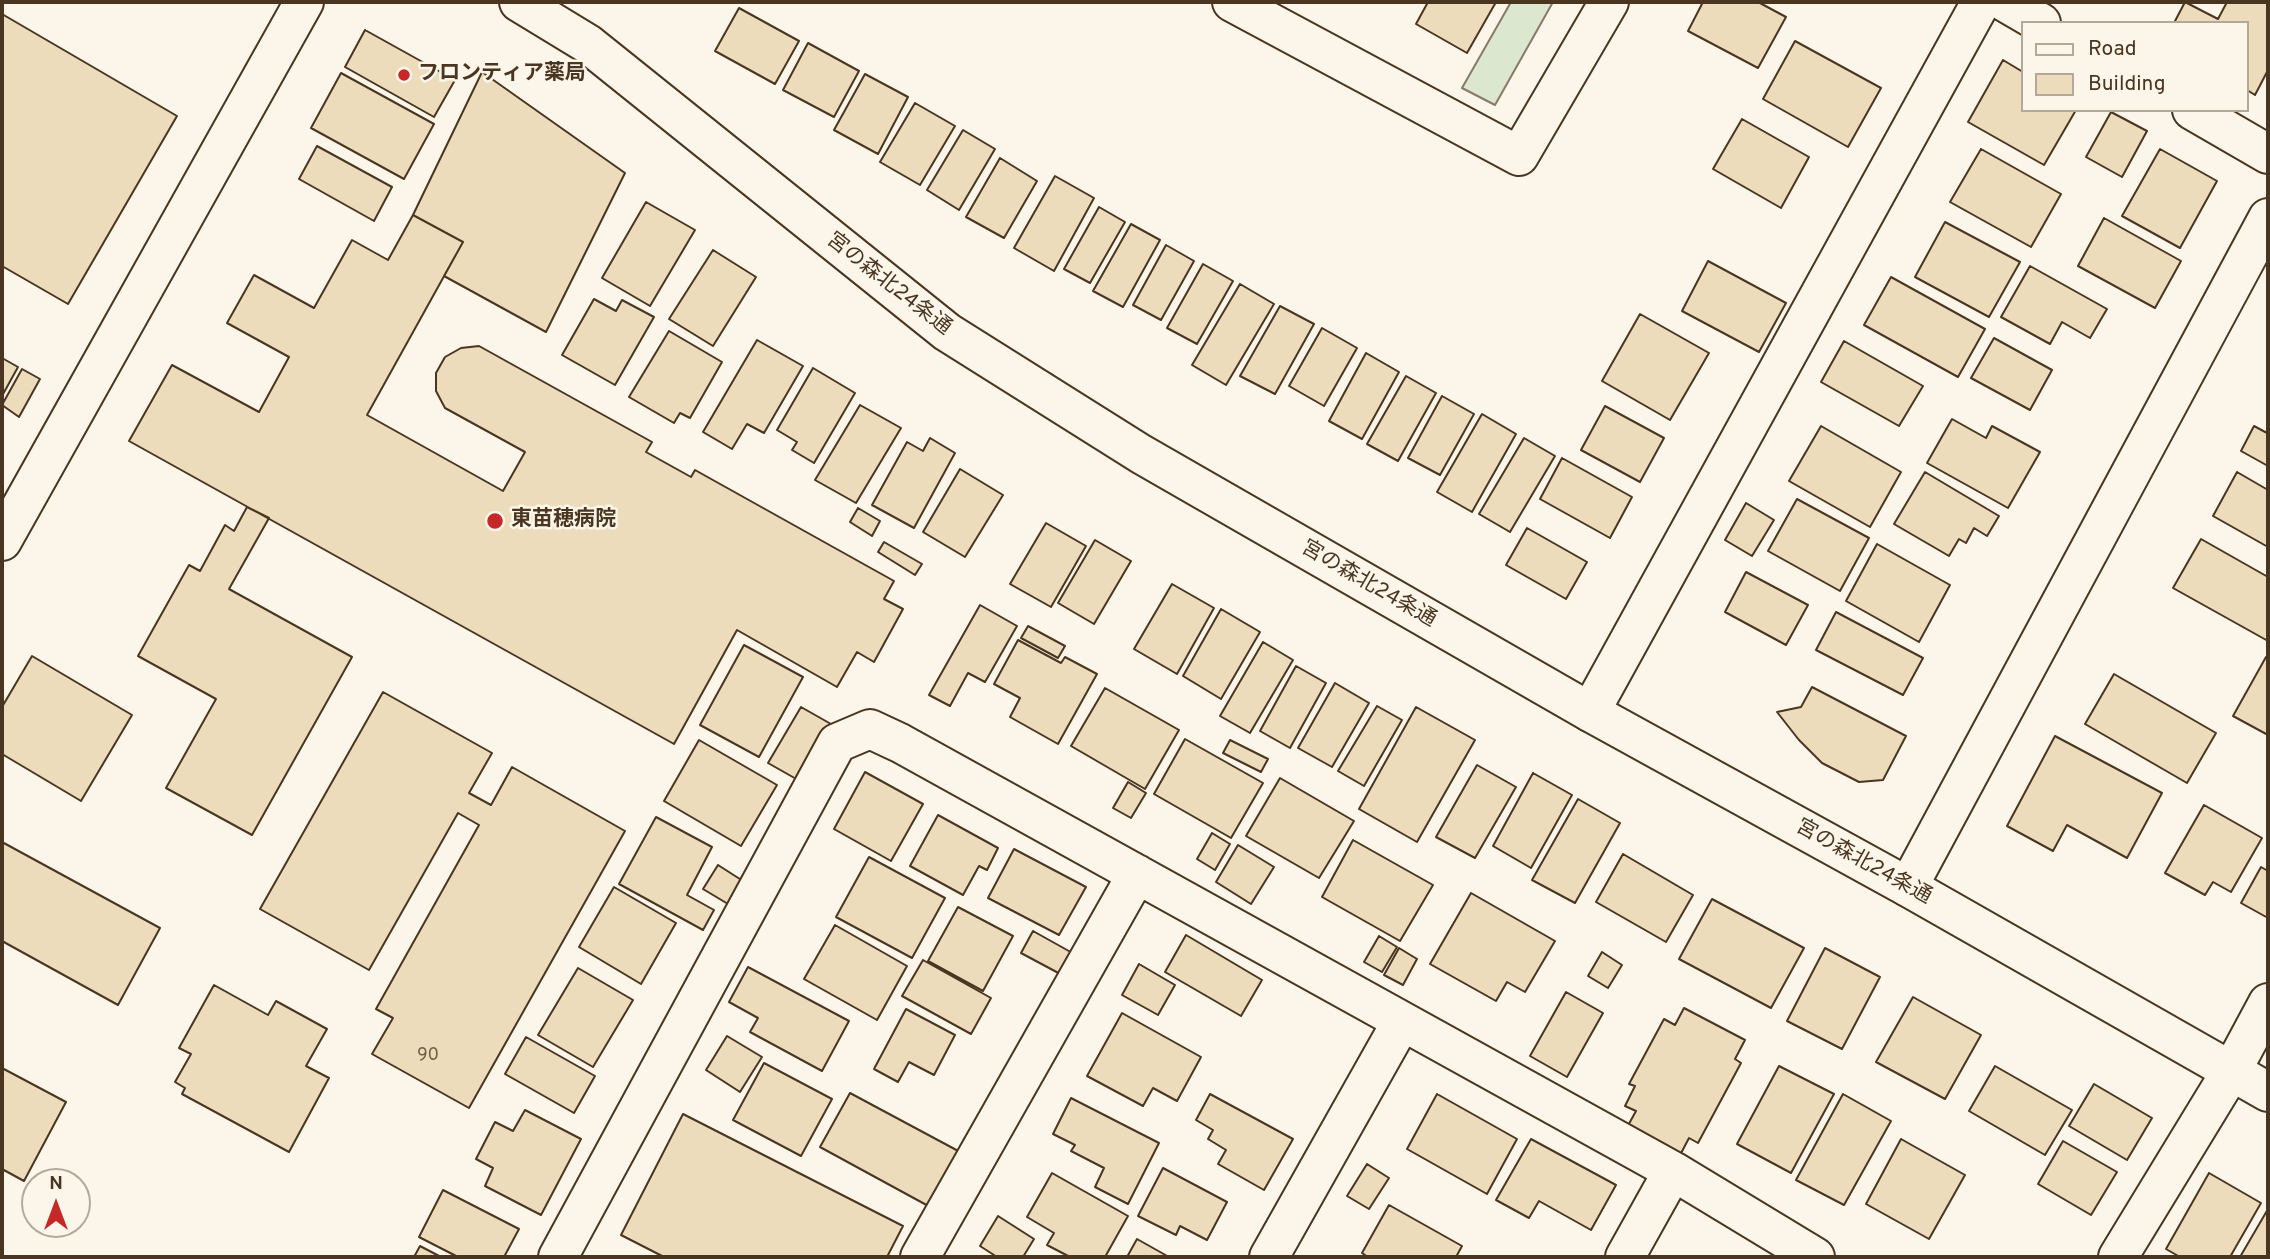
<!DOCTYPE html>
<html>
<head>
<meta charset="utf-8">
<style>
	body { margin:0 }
	#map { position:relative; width:2270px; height:1259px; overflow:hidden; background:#fbf6e9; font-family:Overpass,sans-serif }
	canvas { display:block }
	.frame { position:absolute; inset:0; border:4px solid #4a3520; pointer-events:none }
	.legend { position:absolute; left:2021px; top:21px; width:228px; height:91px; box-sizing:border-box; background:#fbf6e9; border:2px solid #b4a999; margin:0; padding:9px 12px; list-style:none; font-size:21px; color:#4a3520 }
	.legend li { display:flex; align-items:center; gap:14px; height:35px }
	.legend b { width:35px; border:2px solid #b4a999 }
	.north { position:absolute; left:21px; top:1168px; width:70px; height:70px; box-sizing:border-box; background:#fbf6e9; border:2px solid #b4a999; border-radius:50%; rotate:0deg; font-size:19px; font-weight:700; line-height:28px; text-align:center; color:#4a3520 }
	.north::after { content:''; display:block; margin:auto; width:24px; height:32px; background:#c62828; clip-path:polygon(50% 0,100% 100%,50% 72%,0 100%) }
</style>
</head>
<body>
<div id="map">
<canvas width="2270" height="1259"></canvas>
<div class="frame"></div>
<ul class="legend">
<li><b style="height:9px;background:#fbf6e9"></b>Road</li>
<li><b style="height:19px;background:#ecdcbc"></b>Building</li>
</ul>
<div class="north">N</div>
</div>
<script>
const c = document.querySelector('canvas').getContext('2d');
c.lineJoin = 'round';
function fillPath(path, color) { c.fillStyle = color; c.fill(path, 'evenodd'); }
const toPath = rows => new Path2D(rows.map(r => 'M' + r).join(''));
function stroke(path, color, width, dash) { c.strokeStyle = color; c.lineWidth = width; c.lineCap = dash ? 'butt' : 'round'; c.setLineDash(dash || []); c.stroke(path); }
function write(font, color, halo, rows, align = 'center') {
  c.font = font + ' Overpass,"Noto Sans JP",sans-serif'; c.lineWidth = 5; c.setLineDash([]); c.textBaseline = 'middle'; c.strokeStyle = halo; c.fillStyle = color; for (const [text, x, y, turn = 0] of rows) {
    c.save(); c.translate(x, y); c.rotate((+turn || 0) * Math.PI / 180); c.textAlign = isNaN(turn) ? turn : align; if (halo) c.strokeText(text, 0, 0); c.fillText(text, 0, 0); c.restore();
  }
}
const green = toPath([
	[1511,2,1553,2,1495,105,1462,88,1511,2]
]);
fillPath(green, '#dce7d0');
stroke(green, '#887966', 2);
const building = toPath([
	[1428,2,1496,2,1467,53,1416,24,1428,2],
	[1703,2,1758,2,1786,17,1758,68,1688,31,1703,2],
	[2185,2,2218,19,2227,2,2268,2,2268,70,2255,95,2247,90,2247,23,2174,23,2185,2],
	[739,8,799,41,775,84,715,51,739,8],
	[2,14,177,116,68,304,2,266,2,14],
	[365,30,455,80,434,117,345,67,365,30],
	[1795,41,1881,88,1848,147,1763,99,1795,41],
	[808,43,859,71,834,117,783,90,808,43],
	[2003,60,2023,72,2023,110,2076,110,2044,165,1968,122,2003,60],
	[482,72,625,173,546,332,444,276,463,242,413,215,482,72],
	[341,73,434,124,404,179,311,128,341,73],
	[865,74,908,97,878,154,834,130,865,74],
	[915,103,955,126,920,185,880,162,915,103],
	[2111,112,2147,131,2122,177,2086,157,2111,112],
	[1742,119,1809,157,1781,208,1713,169,1742,119],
	[963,130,995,149,959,210,927,190,963,130],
	[317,146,392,187,374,221,299,179,317,146],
	[1981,149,2061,194,2031,247,1950,202,1981,149],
	[2160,149,2217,181,2180,248,2122,216,2160,149],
	[1000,158,1037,181,1004,238,966,217,1000,158],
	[1055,176,1094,198,1054,271,1014,248,1055,176],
	[646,202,695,230,650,306,602,278,646,202],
	[1099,207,1125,222,1090,283,1064,269,1099,207],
	[413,215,463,242,367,415,503,491,525,452,445,408,436,391,436,373,445,357,461,348,479,346,652,442,646,452,691,477,695,470,894,581,884,599,903,609,874,662,857,652,837,687,737,630,674,744,129,441,172,365,259,412,289,357,227,323,254,275,314,308,352,240,388,260,413,215],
	[2104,218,2181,261,2155,308,2078,266,2104,218],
	[1945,222,2020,262,1989,317,1915,277,1945,222],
	[1131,224,1160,240,1123,307,1093,291,1131,224],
	[1166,245,1194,261,1161,320,1133,305,1166,245],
	[713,250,756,277,713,346,669,319,713,250],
	[1708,261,1786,303,1759,352,1682,311,1708,261],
	[1203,264,1233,281,1197,344,1167,328,1203,264],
	[2030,266,2107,309,2090,338,2062,322,2050,344,2001,317,2030,266],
	[1891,277,1985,329,1958,377,1864,325,1891,277],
	[1240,284,1274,304,1226,385,1192,365,1240,284],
	[594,299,616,311,622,300,654,317,615,385,562,355,594,299],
	[1280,306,1314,324,1275,394,1240,376,1280,306],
	[1640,314,1709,353,1670,420,1602,381,1640,314],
	[1322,328,1357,348,1324,406,1289,386,1322,328],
	[669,331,722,362,690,418,680,413,674,423,629,397,669,331],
	[1994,338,2052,370,2030,410,1971,378,1994,338],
	[757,340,803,366,764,433,747,424,732,449,703,432,757,340],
	[1844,341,1923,386,1899,426,1821,382,1844,341],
	[1366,353,1399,372,1362,439,1329,421,1366,353],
	[2,358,18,367,2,396,2,358],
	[813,368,855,393,814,463,792,450,797,442,777,430,813,368],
	[22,369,40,379,19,417,2,405,22,369],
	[1406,376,1436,393,1398,461,1367,444,1406,376],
	[1442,396,1474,414,1440,475,1408,458,1442,396],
	[860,405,901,428,856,503,815,480,860,405],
	[1605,406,1664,438,1640,482,1581,450,1605,406],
	[1482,414,1516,434,1472,512,1437,492,1482,414],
	[1952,419,1986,438,1992,426,2040,452,2008,508,1927,463,1952,419],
	[1821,426,1901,472,1870,527,1789,481,1821,426],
	[2254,426,2267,433,2268,430,2268,466,2241,451,2254,426],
	[930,438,955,453,914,528,872,505,907,442,923,451,930,438],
	[1524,438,1555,456,1510,532,1479,514,1524,438],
	[1562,458,1632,497,1610,538,1540,499,1562,458],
	[960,469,1003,495,965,557,923,532,960,469],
	[1925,472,1999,516,1987,536,1974,528,1966,543,1959,539,1949,556,1894,524,1925,472],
	[2237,472,2268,490,2268,547,2213,516,2237,472],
	[1797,499,1869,538,1840,591,1768,551,1797,499],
	[1746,503,1774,520,1752,556,1725,540,1746,503],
	[247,507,269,518,229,589,352,657,252,835,166,788,216,699,138,656,189,565,200,571,225,525,234,531,247,507],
	[858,508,880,521,872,536,850,522,858,508],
	[1046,523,1086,546,1051,607,1010,584,1046,523],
	[1527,528,1587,562,1566,599,1506,565,1527,528],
	[2201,539,2268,577,2268,641,2173,588,2201,539],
	[1095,540,1131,561,1094,624,1058,603,1095,540],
	[884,542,922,564,915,575,878,552,884,542],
	[1877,544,1950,585,1919,642,1846,601,1877,544],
	[1746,572,1808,605,1786,645,1725,612,1746,572],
	[1172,584,1214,608,1177,674,1134,649,1172,584],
	[980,605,1017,626,985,682,968,673,950,706,929,695,980,605],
	[1221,609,1260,632,1221,699,1183,676,1221,609],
	[1836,612,1923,658,1903,695,1816,650,1836,612],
	[1028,626,1065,646,1058,658,1021,638,1028,626],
	[1018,640,1061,663,1065,657,1097,674,1058,744,1010,717,1020,698,994,684,1018,640],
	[1263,642,1293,660,1250,733,1220,716,1263,642],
	[744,645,803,677,759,757,700,725,744,645],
	[32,656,132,715,81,801,2,754,2,707,32,656],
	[2266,657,2268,658,2268,735,2233,716,2266,657],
	[1296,666,1326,683,1290,748,1260,731,1296,666],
	[2114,674,2216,733,2187,783,2085,724,2114,674],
	[1335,683,1369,703,1332,767,1298,748,1335,683],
	[1812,687,1906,736,1883,780,1859,782,1822,763,1799,740,1777,712,1801,707,1812,687],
	[1105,688,1179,730,1145,789,1071,746,1105,688],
	[383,692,492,753,469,793,491,805,512,767,625,831,469,1108,372,1054,393,1018,376,1009,479,825,458,813,369,970,260,909,383,692],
	[1377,706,1402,720,1364,786,1338,771,1377,706],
	[801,707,831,724,798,780,768,763,801,707],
	[1416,707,1475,740,1417,842,1359,809,1416,707],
	[2055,736,2162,793,2127,858,2067,825,2053,851,2007,826,2055,736],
	[1185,739,1263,783,1231,838,1154,794,1185,739],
	[699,740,777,785,741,846,664,801,699,740],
	[1230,740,1268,759,1261,772,1223,753,1230,740],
	[1477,765,1516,787,1475,858,1436,837,1477,765],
	[865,772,923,804,891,861,834,829,865,772],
	[1533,773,1572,795,1531,868,1493,846,1533,773],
	[1280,778,1354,821,1319,878,1246,836,1280,778],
	[1128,782,1146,793,1131,818,1113,808,1128,782],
	[1578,799,1620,823,1575,903,1532,880,1578,799],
	[2204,805,2262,838,2231,892,2213,882,2205,895,2165,873,2204,805],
	[938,815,998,848,987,870,979,866,963,895,910,866,938,815],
	[656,817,712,847,687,895,714,910,703,930,619,884,656,817],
	[1212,833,1230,844,1215,870,1197,859,1212,833],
	[1353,840,1433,885,1400,941,1322,897,1353,840],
	[2,842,160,928,118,1005,2,941,2,842],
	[1238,845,1274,867,1251,904,1216,882,1238,845],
	[1014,849,1086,887,1059,935,988,898,1014,849],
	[1623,854,1693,895,1666,942,1596,902,1623,854],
	[869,857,945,898,912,958,836,917,869,857],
	[718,865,743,881,728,904,703,889,718,865],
	[2261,867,2268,871,2268,918,2241,903,2261,867],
	[614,887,676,923,641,984,579,947,614,887],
	[1471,893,1555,941,1525,992,1507,982,1496,1001,1430,964,1471,893],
	[1712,899,1804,948,1771,1008,1679,959,1712,899],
	[958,907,1013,936,983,991,928,961,958,907],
	[835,925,907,966,877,1020,804,979,835,925],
	[1033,931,1076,955,1064,976,1021,953,1033,931],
	[1186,935,1262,980,1241,1016,1165,972,1186,935],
	[1379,936,1397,947,1382,972,1364,962,1379,936],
	[1399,948,1417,959,1403,985,1384,975,1399,948],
	[1825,948,1880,977,1842,1049,1787,1021,1825,948],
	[1602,952,1622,965,1608,988,1588,976,1602,952],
	[923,960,991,998,971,1034,902,996,923,960],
	[1139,964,1175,985,1158,1015,1122,995,1139,964],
	[748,967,849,1021,822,1071,750,1032,758,1018,729,1002,748,967],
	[578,968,633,1000,593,1067,538,1035,578,968],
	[214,985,268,1015,276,1001,327,1029,306,1066,329,1078,289,1152,182,1094,185,1088,175,1082,191,1054,179,1048,214,985],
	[1566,992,1603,1013,1567,1077,1530,1056,1566,992],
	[1913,997,1981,1035,1945,1099,1876,1062,1913,997],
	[1684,1008,1745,1040,1735,1059,1741,1063,1698,1143,1689,1138,1678,1159,1625,1131,1636,1111,1625,1106,1635,1086,1629,1084,1664,1019,1675,1025,1684,1008],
	[906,1009,955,1035,934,1075,909,1062,898,1082,874,1069,906,1009],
	[1122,1013,1201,1057,1177,1101,1153,1088,1143,1106,1087,1076,1122,1013],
	[727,1036,762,1057,740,1092,706,1070,727,1036],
	[526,1037,595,1076,574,1113,505,1074,526,1037],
	[764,1063,832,1099,801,1156,733,1120,764,1063],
	[1779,1066,1834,1094,1791,1173,1737,1144,1779,1066],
	[1995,1066,2072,1110,2045,1155,1969,1111,1995,1066],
	[2,1068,66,1102,24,1181,2,1169,2,1068],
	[2094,1084,2152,1118,2127,1160,2069,1126,2094,1084],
	[850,1093,962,1153,932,1208,820,1147,850,1093],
	[1210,1094,1293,1139,1264,1190,1218,1164,1226,1150,1208,1139,1213,1130,1196,1120,1210,1094],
	[1437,1094,1517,1139,1487,1194,1407,1149,1437,1094],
	[1843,1094,1891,1121,1844,1205,1796,1180,1843,1094],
	[1071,1098,1159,1143,1128,1204,1095,1187,1104,1168,1071,1151,1075,1145,1053,1134,1071,1098],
	[525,1110,581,1139,541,1215,485,1186,493,1168,476,1159,495,1122,513,1131,525,1110],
	[683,1114,903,1226,887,1257,664,1257,621,1235,683,1114],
	[1531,1139,1616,1185,1591,1230,1539,1201,1529,1218,1496,1200,1531,1139],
	[1901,1139,1965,1175,1929,1239,1866,1204,1901,1139],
	[2063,1141,2117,1172,2091,1215,2038,1184,2063,1141],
	[1367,1164,1389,1178,1369,1209,1347,1196,1367,1164],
	[1163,1168,1227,1202,1207,1240,1180,1226,1176,1235,1138,1216,1163,1168],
	[1052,1173,1128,1216,1105,1257,1070,1257,1047,1245,1054,1233,1027,1217,1052,1173],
	[2209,1173,2261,1203,2230,1257,2180,1257,2166,1249,2209,1173],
	[443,1190,519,1229,504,1257,458,1257,419,1237,443,1190],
	[1389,1205,1462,1246,1456,1257,1368,1257,1362,1253,1389,1205],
	[2268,1209,2268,1257,2240,1257,2268,1209],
	[998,1216,1034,1239,1023,1257,997,1257,980,1246,998,1216],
	[1137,1239,1169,1257,1127,1257,1137,1239],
	[420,1246,441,1257,414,1257,420,1246]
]);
fillPath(building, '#ecdcbc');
stroke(building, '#4a3520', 2);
const street = toPath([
	[1232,2,1519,156,1609,2],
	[2005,2,2041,23],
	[2192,110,2268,154],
	[1590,712,1981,2],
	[1908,887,2268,218],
	[558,1257,837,743,870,729,900,743,1673,1171,1815,1257],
	[920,1257,1137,874],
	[1269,1257,1402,1021],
	[1625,1257,1673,1171],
	[2118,1257,2232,1070,2268,1003]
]);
const secondary = toPath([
	[519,2,588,44,947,332,1141,454,1590,712,1908,887,2268,1092],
	[2,541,304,2]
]);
stroke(street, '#4a3520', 42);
stroke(secondary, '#4a3520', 42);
stroke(street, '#fbf6e9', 38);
stroke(secondary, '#fbf6e9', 38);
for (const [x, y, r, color] of [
	[404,75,7,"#c62828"],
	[495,521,9,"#c62828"]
]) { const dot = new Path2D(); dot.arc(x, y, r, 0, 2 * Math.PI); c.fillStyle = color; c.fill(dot); stroke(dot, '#fbf6e9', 2.5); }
write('18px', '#725f47', null, [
	["90",428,1056]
]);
write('bold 21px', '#4a3520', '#fbf6e9', [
	["フロンティア薬局",418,75],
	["東苗穂病院",511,521]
], 'left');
write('21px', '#4a3520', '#fbf6e9', [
	["宮の森北24条通",888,285,38],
	["宮の森北24条通",1368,585,30],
	["宮の森北24条通",1863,863,29]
]);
</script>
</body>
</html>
